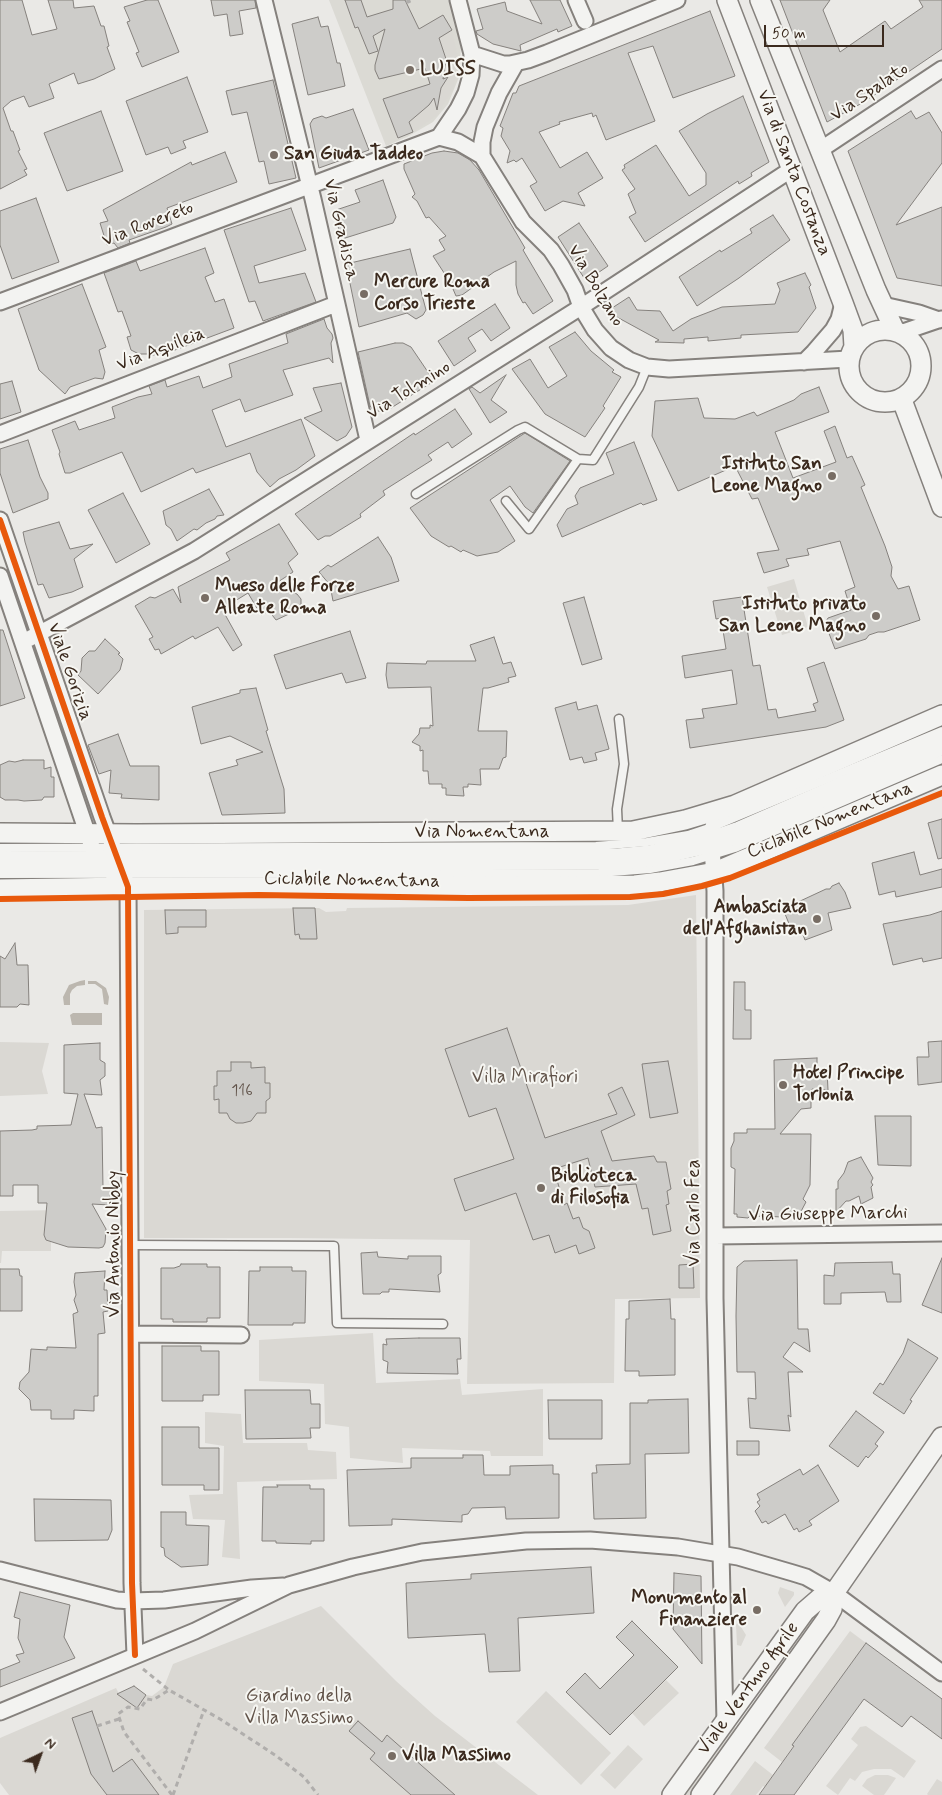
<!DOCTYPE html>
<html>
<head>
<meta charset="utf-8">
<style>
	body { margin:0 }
	#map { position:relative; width:942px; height:1795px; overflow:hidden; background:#eae9e6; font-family:Mynerve,sans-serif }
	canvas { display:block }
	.north { position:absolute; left:15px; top:1730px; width:50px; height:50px; -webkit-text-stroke:4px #f6f6f2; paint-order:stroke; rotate:42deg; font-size:14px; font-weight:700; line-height:20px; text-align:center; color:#3b2a1e }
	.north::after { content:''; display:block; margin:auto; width:18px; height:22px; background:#3b2a1e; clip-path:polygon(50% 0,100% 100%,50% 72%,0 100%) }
	.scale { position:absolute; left:764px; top:25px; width:120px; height:22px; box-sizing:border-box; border:2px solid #3b2a1e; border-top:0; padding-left:6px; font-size:15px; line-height:18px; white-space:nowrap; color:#3b2a1e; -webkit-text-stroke:4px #f6f6f2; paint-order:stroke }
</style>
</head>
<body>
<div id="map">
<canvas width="942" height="1795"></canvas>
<div class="north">N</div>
<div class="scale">50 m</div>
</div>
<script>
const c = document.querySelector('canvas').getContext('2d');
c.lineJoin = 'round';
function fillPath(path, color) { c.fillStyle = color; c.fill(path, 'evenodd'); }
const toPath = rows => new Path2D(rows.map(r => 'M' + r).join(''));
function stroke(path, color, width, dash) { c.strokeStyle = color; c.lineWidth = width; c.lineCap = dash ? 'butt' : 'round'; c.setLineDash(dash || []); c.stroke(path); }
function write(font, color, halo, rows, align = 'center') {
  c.font = font + ' Mynerve,sans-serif'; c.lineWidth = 4; c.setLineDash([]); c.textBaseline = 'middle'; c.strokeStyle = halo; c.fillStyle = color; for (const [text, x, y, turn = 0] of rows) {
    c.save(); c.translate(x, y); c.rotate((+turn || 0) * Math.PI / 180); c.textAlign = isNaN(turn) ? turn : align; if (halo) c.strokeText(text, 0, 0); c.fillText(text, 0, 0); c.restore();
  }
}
fillPath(toPath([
	[329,0,452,0,461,46,459,77,448,104,433,122,407,137,386,146]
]), '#dbdad4');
fillPath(toPath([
	[452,30,458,58,454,87,437,115,413,132,406,115,425,108,441,57,445,56,442,46,438,47,436,40],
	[794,579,808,627,782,635,767,587],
	[696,895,700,1298,615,1299,614,1383,467,1384,470,1240,290,1238,144,1238,144,910,319,908,326,912,346,911,347,908,628,905],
	[0,1042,49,1043,42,1071,48,1094,0,1096],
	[63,1210,52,1223,45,1224,44,1235,46,1240,51,1241,51,1251,2,1251,1,1263,0,1263,0,1211],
	[373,1333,376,1383,460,1379,462,1395,543,1389,543,1456,491,1456,490,1451,402,1448,403,1463,350,1458,349,1427,325,1424,324,1384,259,1381,259,1340],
	[205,1412,241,1414,243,1443,307,1443,308,1450,336,1452,337,1479,237,1482,240,1559,222,1557,225,1520,193,1519,189,1495,223,1494,224,1446,205,1443],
	[780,1587,794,1592,794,1595,785,1607,778,1593],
	[321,1606,396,1681,435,1716,538,1795,9,1795,0,1783,0,1738,116,1688,120,1696,137,1708,146,1695,152,1696,164,1687,173,1664],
	[738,1622,746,1635,741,1646,737,1645,736,1625],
	[850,1631,866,1643,782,1762,764,1748],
	[666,1680,679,1693,644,1726,632,1713],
	[546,1691,611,1753,581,1785,516,1722],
	[866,1726,916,1761,904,1778,891,1769,874,1769,862,1772,855,1781,850,1778,838,1795,826,1786,858,1745,851,1739,860,1727],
	[734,1727,736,1728,737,1732,690,1795,682,1795],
	[628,1745,643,1759,615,1789,600,1775],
	[755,1761,773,1775,765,1787,763,1786,756,1795,730,1795],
	[875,1775,888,1775,896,1778,884,1795,874,1795,862,1786,867,1779],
	[937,1779,942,1782,942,1795,928,1795,927,1794]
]), '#dad8d3');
fillPath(toPath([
	[85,980,85,985,77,986,72,990,70,994,70,1005,64,1005,63,997,69,985,80,981],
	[88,981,96,981,106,988,109,997,108,1005,104,1004,102,989,95,984,88,984],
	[73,1013,102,1013,102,1025,72,1025,70,1015]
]), '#bcb7af');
const building = toPath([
	[0,0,22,0,32,35,57,29,48,0,73,0,74,8,94,6,101,26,104,26,109,46,107,47,115,69,94,79,78,84,74,73,49,84,54,98,29,107,24,96,11,101,3,108,11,131,13,131,20,150,18,151,27,169,24,170,27,175,0,189,0,0],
	[147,0,158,0,179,52,142,67,136,53,139,52,127,22,130,21,124,7,147,0],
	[211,0,255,0,256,8,239,11,243,34,230,36,227,14,214,16,211,0],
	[345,0,361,0,367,17,393,9,393,0,405,0,419,29,443,15,452,30,439,38,446,59,443,79,448,77,441,88,437,110,434,98,429,105,409,122,413,132,398,138,383,99,430,84,425,68,379,79,375,70,375,65,385,29,373,36,378,51,369,54,358,27,355,28,345,0],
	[530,0,560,0,572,26,558,32,557,29,520,45,521,51,493,44,477,34,476,31,483,29,477,9,505,2,507,11,542,24,530,0],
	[780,0,830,0,823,10,840,52,885,21,891,29,923,7,919,0,942,0,942,49,864,102,827,122,780,0],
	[710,11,735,76,673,98,653,46,628,53,655,121,606,140,596,115,593,117,592,113,559,122,560,124,539,132,560,168,587,152,603,178,578,193,585,206,563,201,545,211,530,186,537,182,522,158,516,162,514,160,507,163,510,151,501,136,503,128,500,126,513,93,516,93,519,86,710,11],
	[318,17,321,27,328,26,337,63,340,63,345,86,308,95,292,24,318,17],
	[187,77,208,132,183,141,186,148,171,154,168,147,146,155,126,101,187,77],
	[273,80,296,178,269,184,264,161,259,162,247,112,232,115,226,91,273,80],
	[743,96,769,162,751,173,752,176,739,184,738,181,645,242,629,217,636,213,628,194,635,189,622,170,625,168,624,165,656,145,689,196,706,185,706,173,679,131,707,114,743,96],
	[353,109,369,150,319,168,310,124,313,119,322,116,326,118,353,109],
	[101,111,123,171,67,191,44,133,101,111],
	[911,111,916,119,929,112,942,133,942,163,896,225,942,207,942,286,897,278,848,151,911,111],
	[444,151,458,153,470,160,479,170,525,248,523,250,553,301,533,314,525,302,523,303,518,294,516,285,516,261,494,272,462,295,456,296,450,282,433,256,445,250,439,240,446,236,429,217,426,218,417,201,412,197,415,194,404,169,404,164,432,153,444,151],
	[225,152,237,182,167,208,172,224,166,227,129,240,130,243,118,248,114,243,107,245,100,223,108,221,103,210,191,162,192,165,225,152],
	[383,180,396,217,393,223,342,239,333,211,360,202,355,190,383,180],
	[36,198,59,262,12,279,0,245,0,211,36,198],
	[291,208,306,250,254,266,259,283,305,273,316,302,263,321,255,301,249,302,224,230,291,208],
	[773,215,790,240,739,278,697,306,679,277,720,250,721,252,752,233,750,229,773,215],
	[579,223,608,266,586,281,558,237,579,223],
	[205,248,214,273,205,277,215,302,224,299,234,328,175,350,149,356,148,354,139,354,131,350,127,337,131,336,122,311,118,312,104,273,136,261,140,271,205,248],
	[410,249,426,310,423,315,416,319,407,313,359,327,346,264,410,249],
	[805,273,811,285,809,287,816,308,798,332,741,335,741,338,708,341,708,337,684,339,684,343,655,342,659,340,604,310,609,310,629,297,637,310,660,311,673,331,691,319,722,307,775,304,780,290,777,283,805,273],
	[82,284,106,347,99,350,105,372,103,379,95,378,70,387,65,394,39,370,18,309,82,284],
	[495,304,510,328,491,341,482,329,468,338,476,351,454,366,438,341,495,304],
	[324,319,327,328,332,334,333,338,331,343,333,363,329,358,283,370,293,395,245,412,240,399,212,410,226,447,301,419,315,456,296,470,279,479,270,487,257,472,250,453,196,473,193,468,141,492,122,452,70,473,65,473,59,454,60,452,52,430,75,421,79,430,115,418,112,407,138,397,152,394,149,386,165,380,167,387,199,376,203,388,232,377,229,364,288,343,286,334,324,319],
	[575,332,591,351,614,370,612,372,621,377,603,406,605,408,585,437,545,414,512,369,530,359,548,388,567,376,549,347,575,332],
	[395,343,403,343,411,347,434,381,391,408,389,407,380,411,374,411,370,406,358,352,395,343],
	[506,375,491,400,507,412,490,423,469,389,472,387,480,393,506,375],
	[12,381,21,412,0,419,0,384,12,381],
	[341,383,352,427,346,436,337,441,304,418,322,411,313,388,341,383],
	[819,387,829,412,775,432,793,478,836,462,824,431,835,426,847,458,852,456,865,485,861,487,885,546,892,567,891,576,898,589,909,586,920,620,884,632,878,632,869,635,866,639,835,649,825,623,828,618,851,610,845,591,855,587,840,541,807,549,809,555,786,559,789,566,764,573,757,553,779,550,758,498,752,499,735,466,678,491,652,436,655,401,698,398,704,418,735,419,754,412,757,416,794,400,801,394,819,387],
	[455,409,472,434,452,448,448,442,428,455,432,460,383,491,385,495,360,514,361,517,330,536,325,536,318,540,295,514,414,433,415,435,455,409],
	[525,433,570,461,533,513,525,507,510,486,490,500,515,541,498,552,477,556,463,550,461,552,451,546,449,547,431,536,410,508,525,433],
	[28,440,40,477,48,493,48,499,13,513,0,473,0,449,28,440],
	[634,442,657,500,643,505,641,503,562,537,557,525,567,509,578,504,575,496,580,488,614,474,606,453,634,442],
	[209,489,224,515,217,516,215,519,206,523,197,530,194,529,177,541,171,529,166,525,163,511,209,489],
	[123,493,150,544,116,563,88,510,123,493],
	[59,522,70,549,93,544,74,559,83,587,72,592,49,598,43,584,38,585,25,542,23,532,59,522],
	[279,524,298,554,288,563,293,572,272,586,297,594,301,599,301,604,289,614,276,620,269,611,261,615,248,593,222,609,242,645,233,651,218,627,195,639,193,636,161,654,159,649,155,650,149,639,153,637,135,606,150,597,155,598,173,589,181,603,178,587,230,560,226,553,279,524],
	[378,537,391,557,399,581,333,601,330,585,319,572,328,565,331,567,378,537],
	[584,597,602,659,582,665,563,603,584,597],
	[742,597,753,666,760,665,768,710,776,709,778,718,816,711,813,704,818,702,807,668,824,662,844,720,826,727,690,748,686,720,704,718,702,709,737,704,732,670,685,678,682,656,726,649,721,618,716,619,713,601,742,597],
	[0,630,3,630,25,698,0,706,0,630],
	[350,631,366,678,346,683,342,673,286,689,274,655,350,631],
	[494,637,503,664,511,662,516,676,508,678,509,682,488,688,483,688,478,731,507,731,506,757,503,758,499,769,480,769,481,785,468,784,468,787,463,787,464,796,446,795,446,788,442,788,442,784,429,784,428,771,423,771,423,750,420,751,420,746,412,742,419,734,420,728,430,728,430,725,433,726,431,687,388,688,386,675,387,663,426,664,427,661,476,661,470,645,494,637],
	[105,639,120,653,118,654,123,659,120,670,98,694,78,675,81,671,82,658,89,651,95,651,105,639],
	[256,688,268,730,266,731,284,789,285,813,222,815,209,773,238,765,236,760,263,752,230,736,201,744,192,707,240,693,240,690,256,688],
	[576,702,578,710,597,705,609,749,595,753,597,760,584,763,582,757,570,760,555,708,576,702],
	[118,734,130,766,159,766,159,800,121,798,122,794,109,793,111,770,99,774,88,745,118,734],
	[23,760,44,760,44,769,51,767,51,777,54,777,54,797,44,797,42,800,24,801,18,800,5,800,0,797,0,765,9,761,15,762,23,760],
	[942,819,942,858,938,859,928,823,942,819],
	[914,852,920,875,942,869,942,887,896,897,895,891,879,895,872,863,914,852],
	[839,883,845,892,851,908,828,913,832,930,805,940,800,927,792,931,783,909,826,889,830,889,832,886,839,883],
	[293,908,315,908,317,939,300,939,299,934,295,935,293,908],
	[165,910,206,910,206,927,178,927,178,933,166,934,165,910],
	[942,911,942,958,923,962,922,958,893,965,883,924,930,915,942,911],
	[15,943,17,965,28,965,29,1005,20,1004,17,1007,0,1007,0,956,5,959,15,943],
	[734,982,745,982,745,1010,751,1010,751,1039,733,1039,734,982],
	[507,1028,545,1138,617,1114,608,1094,622,1087,635,1115,601,1131,612,1161,654,1156,657,1162,666,1162,671,1189,667,1191,669,1204,666,1205,671,1231,653,1235,648,1208,642,1209,636,1184,595,1187,588,1158,554,1169,564,1205,567,1203,573,1219,579,1217,583,1228,589,1231,595,1248,579,1254,576,1245,555,1253,549,1235,533,1240,516,1193,465,1211,454,1179,514,1159,496,1108,469,1117,445,1049,507,1028],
	[942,1041,942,1082,918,1085,917,1057,929,1057,928,1042,942,1041],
	[100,1043,100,1060,105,1063,105,1076,100,1080,102,1095,84,1094,96,1128,102,1127,103,1189,110,1189,110,1205,92,1204,106,1229,105,1243,103,1247,99,1248,68,1247,46,1240,44,1235,47,1203,38,1203,38,1185,13,1185,13,1196,0,1196,0,1131,32,1130,37,1129,37,1126,71,1125,78,1094,64,1093,64,1045,100,1043],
	[817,1058,817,1070,827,1070,828,1090,812,1089,813,1099,811,1099,811,1108,801,1109,780,1134,811,1134,810,1185,803,1199,806,1202,798,1217,792,1216,786,1217,750,1216,748,1218,737,1217,737,1214,734,1214,735,1169,731,1167,731,1148,734,1141,734,1133,747,1133,747,1129,775,1129,774,1060,817,1058],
	[668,1061,678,1113,650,1118,642,1064,668,1061],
	[231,1062,251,1062,251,1068,265,1067,265,1083,270,1083,270,1098,266,1101,266,1113,257,1113,251,1121,243,1123,236,1123,230,1119,227,1113,219,1113,219,1099,214,1100,214,1086,217,1086,217,1071,231,1071,231,1062],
	[875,1116,911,1116,911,1166,878,1165,875,1116],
	[861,1157,873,1178,871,1182,873,1185,871,1187,873,1198,861,1204,859,1196,849,1201,846,1201,836,1212,836,1189,838,1189,838,1181,844,1173,848,1162,861,1157],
	[377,1252,378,1257,408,1259,408,1256,441,1256,441,1273,438,1275,440,1292,389,1289,389,1292,382,1292,380,1294,363,1294,361,1253,377,1252],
	[942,1258,942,1313,922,1305,942,1258],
	[797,1260,798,1329,808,1329,810,1352,794,1342,783,1357,803,1372,788,1372,791,1417,788,1415,790,1431,750,1428,748,1398,756,1399,755,1372,737,1372,736,1316,737,1267,744,1261,797,1260],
	[892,1262,893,1274,900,1274,901,1302,887,1302,885,1292,841,1293,841,1304,824,1304,824,1275,834,1276,835,1263,892,1262],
	[181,1264,207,1264,207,1267,220,1267,220,1318,207,1318,207,1322,173,1322,173,1319,161,1319,161,1268,174,1268,180,1266,181,1264],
	[693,1264,694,1288,679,1288,679,1265,693,1264],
	[260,1267,292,1267,292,1271,306,1271,305,1323,293,1323,293,1325,248,1325,249,1271,260,1271,260,1267],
	[0,1269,19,1269,20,1276,22,1276,22,1311,0,1311,0,1269],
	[105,1271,104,1290,107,1290,108,1311,103,1312,105,1333,98,1334,98,1396,94,1396,94,1411,74,1410,74,1419,51,1419,51,1410,31,1410,30,1400,19,1389,20,1382,29,1372,31,1349,47,1350,47,1347,76,1348,73,1314,78,1312,74,1300,76,1295,74,1282,75,1273,105,1271],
	[670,1299,671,1319,675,1319,675,1375,639,1376,639,1371,625,1371,626,1319,629,1319,629,1301,670,1299],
	[419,1338,460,1338,461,1359,457,1359,458,1374,387,1373,388,1362,383,1360,383,1344,387,1345,386,1339,419,1338],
	[908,1339,938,1358,910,1400,912,1401,904,1414,873,1393,880,1383,883,1385,903,1353,908,1339],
	[162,1346,201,1346,201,1351,219,1351,219,1395,203,1395,203,1401,162,1401,162,1346],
	[245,1390,310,1390,311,1404,320,1404,320,1428,310,1428,311,1438,246,1439,245,1390],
	[688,1399,689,1453,645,1454,646,1518,594,1519,592,1473,597,1473,596,1465,630,1464,630,1403,648,1403,648,1400,688,1399],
	[548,1400,602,1400,602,1439,549,1439,548,1400],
	[856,1411,884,1432,875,1444,878,1446,868,1458,866,1456,858,1467,829,1446,856,1411],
	[162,1427,199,1427,199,1448,219,1448,219,1490,204,1490,204,1485,162,1485,162,1427],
	[737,1441,759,1441,759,1455,737,1455,737,1441],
	[463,1455,483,1455,484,1475,510,1475,510,1466,553,1465,553,1474,559,1474,559,1518,506,1519,505,1507,472,1508,468,1514,462,1515,462,1522,392,1519,392,1525,349,1526,347,1470,411,1468,411,1458,463,1458,463,1455],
	[818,1465,839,1501,809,1521,812,1525,799,1532,797,1528,794,1530,785,1514,768,1524,766,1521,762,1523,755,1511,760,1506,757,1502,760,1500,757,1494,800,1469,803,1475,818,1465],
	[277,1485,310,1485,310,1489,324,1489,324,1541,311,1541,311,1544,276,1543,276,1541,262,1541,263,1487,278,1487,277,1485],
	[34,1499,111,1500,112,1530,108,1540,35,1541,34,1499],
	[161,1512,186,1512,186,1525,209,1526,208,1565,181,1567,165,1556,164,1548,161,1547,161,1512],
	[591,1567,594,1613,518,1618,520,1671,489,1672,485,1634,408,1638,406,1583,471,1579,471,1574,591,1567],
	[674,1573,701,1576,702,1664,673,1629,674,1573],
	[20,1592,70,1605,64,1637,75,1658,0,1687,0,1670,20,1662,16,1655,24,1653,18,1638,20,1619,14,1617,20,1592],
	[632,1621,678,1667,610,1735,566,1692,585,1673,600,1689,634,1655,616,1637,632,1621],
	[866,1643,942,1699,942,1739,911,1716,902,1727,864,1699,794,1795,759,1795,794,1746,792,1745,866,1643],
	[134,1686,146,1695,137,1708,117,1694,134,1686],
	[92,1711,113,1772,132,1759,159,1795,107,1795,91,1774,72,1718,92,1711],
	[358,1721,382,1742,387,1735,455,1795,411,1795,370,1759,375,1753,349,1731,358,1721]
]);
fillPath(building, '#cdccc9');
stroke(building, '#85817d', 1);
const service = toPath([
	[416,494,518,430,525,427,578,459],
	[506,501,529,529,578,459,593,460,639,387,647,367],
	[618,831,617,809,624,764,619,719],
	[0,848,596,846,647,842,688,835,712,827,942,731],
	[0,874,599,873,650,869,693,861,735,848,942,759],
	[130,1245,334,1246,337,1323,443,1324]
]);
const minor = toPath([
	[264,0,313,199,368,440],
	[576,0,585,21],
	[472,54,503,64,510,64,528,60,547,53,677,0],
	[439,137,458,142,482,156,523,222,551,250,561,265,575,290,581,307,595,330,611,348,629,360,647,367,669,369,849,359],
	[820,150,942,69],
	[482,156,482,142,485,127,499,93,516,63],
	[0,302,439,137,458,109,466,93,471,75,472,54,458,0],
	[883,305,919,313,939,320],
	[900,333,941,319],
	[804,362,814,352,833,330,839,319,843,303],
	[0,434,336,304],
	[0,520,102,817,128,887,132,1583,135,1655],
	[0,576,92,847,108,869,128,887],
	[23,642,194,551,581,307,792,169],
	[724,809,714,823,711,834,715,891,715,1298,725,1722],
	[715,1236,942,1233],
	[131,1334,241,1335],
	[0,1570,117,1600,132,1601,164,1600,252,1588,283,1586],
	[0,1712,195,1631,289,1585,353,1567,422,1552,526,1541,590,1540,678,1547,738,1557,793,1573,806,1577,834,1593,942,1673]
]);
const tertiary = toPath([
	[727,0,843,303,853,330,854,347],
	[760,0,876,290,895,331],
	'849 366a36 36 0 1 1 72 0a36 36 0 1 1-72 0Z',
	[902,400,942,507],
	[0,833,137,834,633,831,685,820,735,805,942,715],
	[0,889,128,887,534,886,635,885,660,882,715,872,942,775],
	[672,1795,805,1611,820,1598,834,1593],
	[701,1795,826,1620,832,1609,834,1593,942,1437]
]);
const secondary = toPath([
	[0,862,583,859,618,859,650,856,711,842,740,832,942,744]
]);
stroke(service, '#85817d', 11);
stroke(minor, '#85817d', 19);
stroke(tertiary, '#85817d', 22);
stroke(secondary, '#85817d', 25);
stroke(toPath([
	[407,0,408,2,413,0],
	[143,1669,169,1690],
	[97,1726,119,1719],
	[172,1795,124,1732,118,1714,128,1707,140,1709,147,1699,153,1700,169,1690,220,1719,275,1755,304,1777,318,1795],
	[173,1795,204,1710]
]), '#b0aeac', 3, [5, 4]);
stroke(service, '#f3f3f1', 8);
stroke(minor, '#f3f3f1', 15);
stroke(tertiary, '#f3f3f1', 19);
stroke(secondary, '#f3f3f1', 21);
stroke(toPath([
	[0,520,102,817,128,887,132,1583,135,1655],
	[0,899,259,895,468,898,630,897,663,894,702,886,730,878,942,793]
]), '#e8590c', 6);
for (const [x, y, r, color] of [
	[410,70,5,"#786d64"],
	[274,155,5,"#786d64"],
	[364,294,5,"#786d64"],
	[832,476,5,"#786d64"],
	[205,598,5,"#786d64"],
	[876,616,5,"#786d64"],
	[817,919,5,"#786d64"],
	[783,1085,5,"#786d64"],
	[541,1188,5,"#786d64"],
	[757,1610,5,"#786d64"],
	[392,1756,5,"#786d64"]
]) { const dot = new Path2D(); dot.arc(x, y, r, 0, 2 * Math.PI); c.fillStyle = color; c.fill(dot); stroke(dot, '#f6f6f2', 2); }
write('16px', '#605249', null, [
	["116",242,1092]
]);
write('bold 19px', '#3b2a1e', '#f6f6f2', [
	["LUISS",420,70],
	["San Giuda Taddeo",284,155],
	["Mercure Roma",374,283],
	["Corso Trieste",374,305],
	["Istituto San",822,465,"right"],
	["Leone Magno",822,487,"right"],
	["Mueso delle Forze",215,587],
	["Alleate Roma",215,609],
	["Istituto privato",866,605,"right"],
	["San Leone Magno",866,627,"right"],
	["Ambasciata",807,908,"right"],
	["dell'Afghanistan",807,930,"right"],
	["Hotel Principe",793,1074],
	["Torlonia",793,1096],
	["Biblioteca",551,1177],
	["di Filosofia",551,1199],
	["Monumento al",747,1599,"right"],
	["Finanziere",747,1621,"right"],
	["Villa Massimo",402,1756]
], 'left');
write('19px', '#3b2a1e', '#f6f6f2', [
	["Via Spalato",870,93,-34],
	["Via di Santa Costanza",793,173,69],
	["Via Rovereto",148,225,-21],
	["Via Gradisca",340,230,77],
	["Via Bolzano",595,286,59],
	["Via Aquileia",161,350,-21],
	["Via Tolmino",409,391,-32],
	["Viale Gorizia",69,672,71],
	["Ciclabile Nomentana",830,821,-22],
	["Via Nomentana",482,833],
	["Ciclabile Nomentana",352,881,1],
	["Via Carlo Fea",695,1213,-90],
	["Via Giuseppe Marchi",828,1215,-1],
	["Via Antonio Nibby",115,1244,-90],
	["Viale Ventuno Aprile",749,1689,-54]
]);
write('19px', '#605248', '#f6f6f2', [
	["Villa Mirafiori",525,1078],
	["Giardino della",299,1697],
	["Villa Massimo",299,1719]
]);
</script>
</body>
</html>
